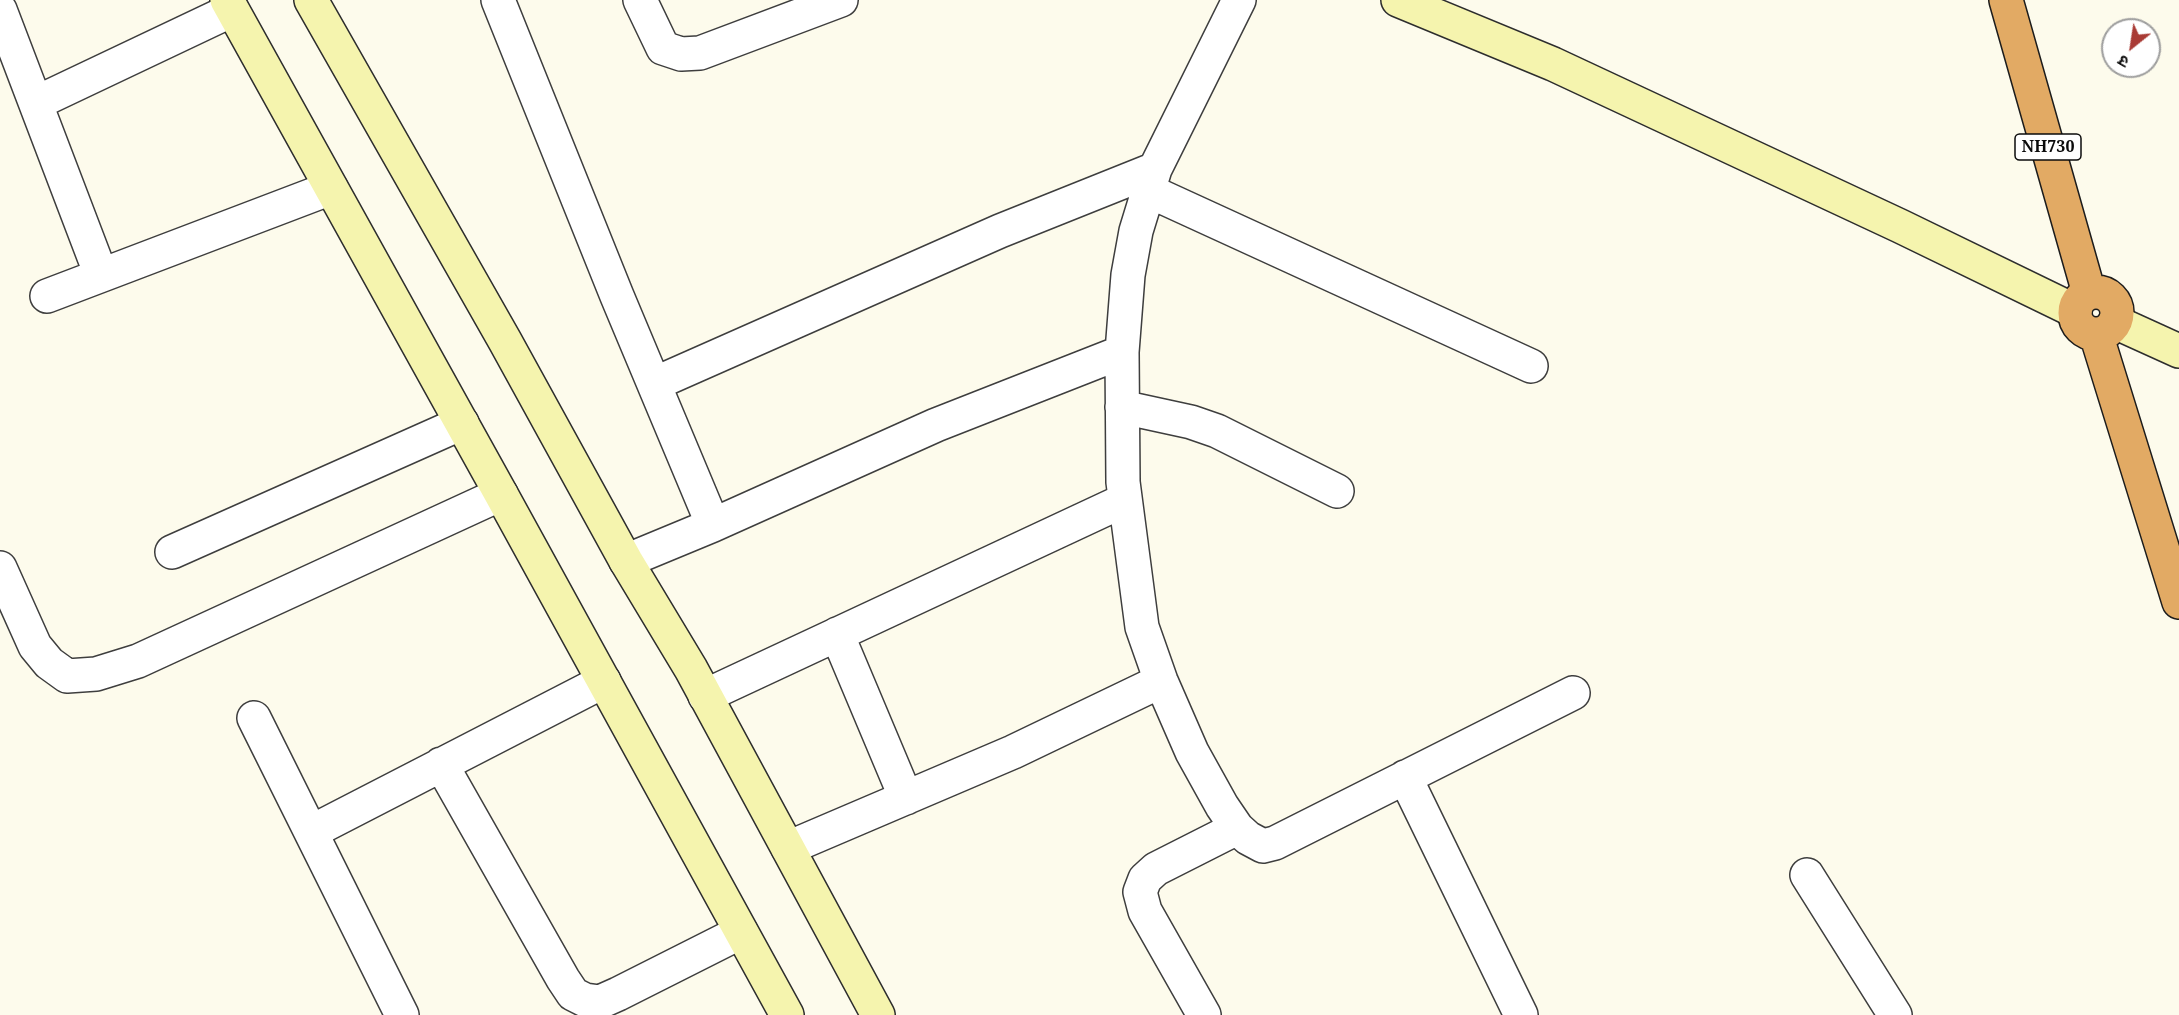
<!DOCTYPE html>
<html>
<head>
<meta charset="utf-8">
<style>
	body { margin:0 }
	#map { position:relative; width:2179px; height:1015px; overflow:hidden; background:#fdfbec; font-family:"Noto Serif","Noto Sans Devanagari",serif }
	canvas { display:block }
	.north { position:absolute; left:2101px; top:18px; width:60px; height:60px; box-sizing:border-box; background:#fff; border:2px solid #9d9d9d; border-radius:50%; rotate:210deg; font-size:16px; font-weight:700; line-height:24px; text-align:center; color:#0b0b0b }
	.north::after { content:''; display:block; margin:auto; width:21px; height:27px; background:#a93b35; clip-path:polygon(50% 0,100% 100%,50% 72%,0 100%) }
</style>
</head>
<body>
<div id="map">
<canvas width="2179" height="1015"></canvas>
<div class="north">उ</div>
</div>
<script>
const c = document.querySelector('canvas').getContext('2d');
c.lineJoin = 'round';
const toPath = rows => new Path2D(rows.map(r => 'M' + r).join(''));
function stroke(path, color, width, dash) { c.strokeStyle = color; c.lineWidth = width; c.lineCap = dash ? 'butt' : 'round'; c.setLineDash(dash || []); c.stroke(path); }
function write(font, color, halo, rows, align = 'center') {
  c.font = font + ' "Noto Serif",serif'; c.lineWidth = 6; c.setLineDash([]); c.textBaseline = 'middle'; c.strokeStyle = halo; c.fillStyle = color; for (const [text, x, y, turn = 0] of rows) {
    c.save(); c.translate(x, y); c.rotate((+turn || 0) * Math.PI / 180); c.textAlign = isNaN(turn) ? turn : align; if (halo) c.strokeText(text, 0, 0); c.fillText(text, 0, 0); c.restore();
  }
}
const street = toPath([
	[498,0,617,296,713,525],
	[640,0,663,48,681,54,700,53,841,0],
	[1239,0,1155,169,1136,231,1128,275,1122,352,1123,482,1142,627,1161,681,1192,752,1222,806,1237,828,1248,838,1263,846,1275,843,1573,693],
	[0,10,101,275],
	[36,103,232,10],
	[1149,191,1531,366],
	[47,296,331,188],
	[654,384,1000,231,1155,169],
	[1122,407,1191,422,1217,431,1337,491],
	[172,552,462,423],
	[626,561,713,525,936,425,1122,352],
	[0,568,35,646,49,663,67,676,96,674,138,661,501,494],
	[837,634,906,798],
	[705,696,1125,500],
	[254,718,402,1015],
	[441,764,563,979,573,994,585,1000,600,1002,618,994,741,932],
	[1405,777,1521,1015],
	[311,832,604,681],
	[788,848,1013,752,1161,681],
	[1807,875,1895,1015],
	[1204,1015,1145,911,1140,892,1145,879,1156,869,1237,828]
]);
const secondary = toPath([
	[227,0,501,494,787,1015],
	[311,0,505,341,626,561,691,669,878,1015],
	[1398,0,1553,64,1900,226,2075,311],
	[2115,322,2179,351]
]);
const highway = toPath([
	[2006,0,2089,293],
	'2075 313a21 21 0 1 1 42 0a21 21 0 1 1-42 0Z',
	[2096,334,2179,602]
]);
stroke(street, '#3e3e3e', 36);
stroke(secondary, '#2d2d2d', 36);
stroke(highway, '#1c1c1c', 36);
stroke(street, '#fff', 33);
stroke(secondary, '#f5f4ae', 33);
stroke(highway, '#e2aa64', 33);
for (const [x, y, w] of [
	[2048,147,66]
]) { const box = new Path2D(); box.roundRect(x - w / 2, y - 13, w, 26, 4.5); c.fillStyle = '#fff'; c.fill(box); stroke(box, '#0b0b0b', 1.5); }
write('bold 16px', '#0b0b0b', null, [
	["NH730",2048,147]
]);
</script>
</body>
</html>
